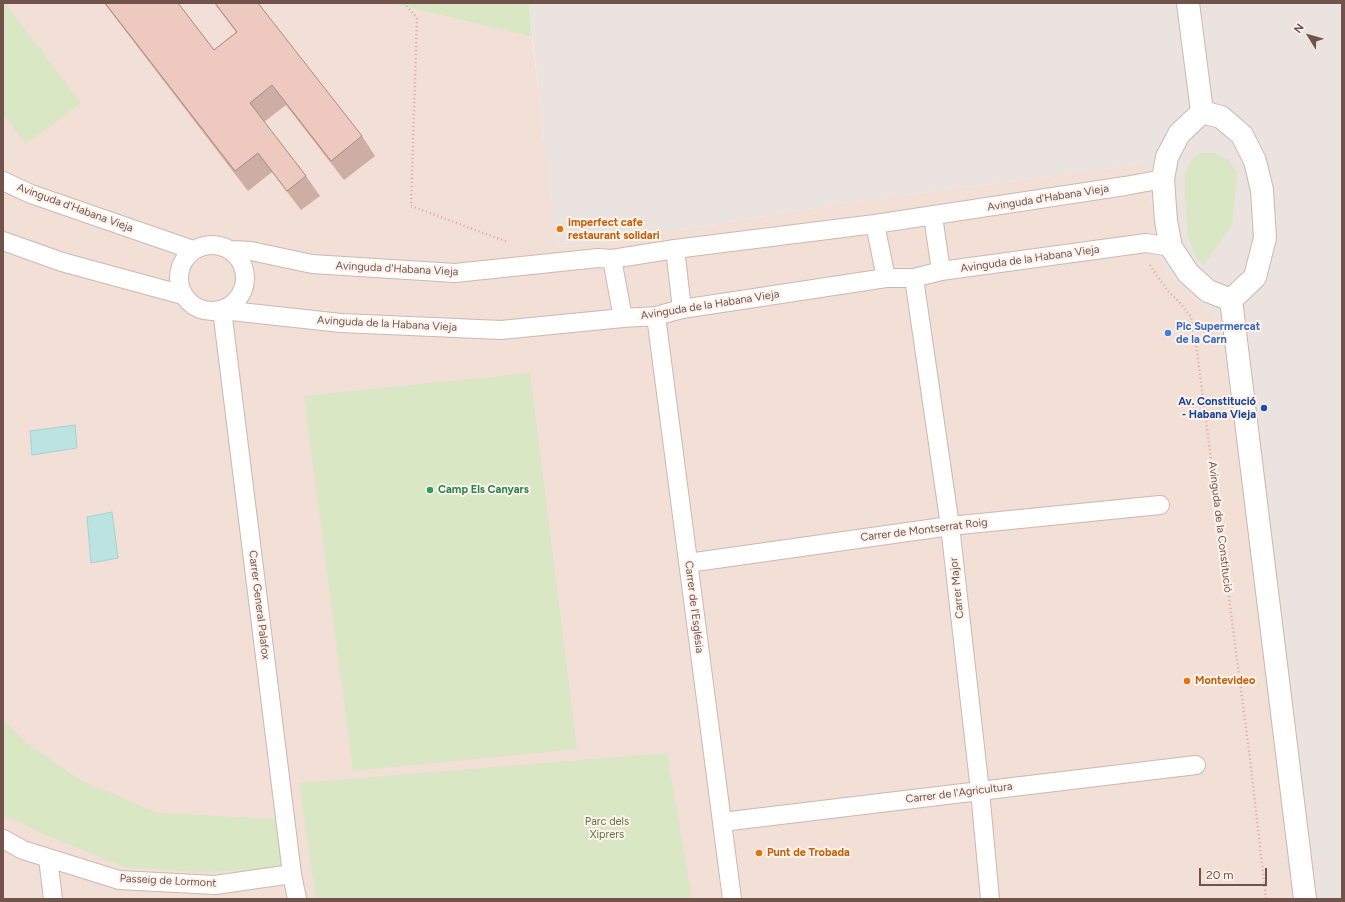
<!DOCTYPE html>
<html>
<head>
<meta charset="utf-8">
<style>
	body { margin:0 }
	#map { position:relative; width:1345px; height:902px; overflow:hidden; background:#fbefe6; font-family:Figtree,sans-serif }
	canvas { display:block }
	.frame { position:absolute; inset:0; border:4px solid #72534c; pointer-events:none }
	.north { position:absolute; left:1289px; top:16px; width:40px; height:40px; -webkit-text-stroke:3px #fef3ec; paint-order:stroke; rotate:307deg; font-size:11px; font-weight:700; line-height:16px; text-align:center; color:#72534c }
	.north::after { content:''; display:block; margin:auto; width:14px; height:18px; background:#72534c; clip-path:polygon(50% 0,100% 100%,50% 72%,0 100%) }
	.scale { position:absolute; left:1199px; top:868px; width:68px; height:18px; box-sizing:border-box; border:2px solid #72534c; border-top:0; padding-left:5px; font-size:12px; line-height:14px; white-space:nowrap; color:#72534c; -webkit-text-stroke:3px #fef3ec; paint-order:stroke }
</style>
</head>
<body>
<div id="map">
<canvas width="1345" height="902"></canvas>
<div class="frame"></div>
<div class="north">N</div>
<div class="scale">20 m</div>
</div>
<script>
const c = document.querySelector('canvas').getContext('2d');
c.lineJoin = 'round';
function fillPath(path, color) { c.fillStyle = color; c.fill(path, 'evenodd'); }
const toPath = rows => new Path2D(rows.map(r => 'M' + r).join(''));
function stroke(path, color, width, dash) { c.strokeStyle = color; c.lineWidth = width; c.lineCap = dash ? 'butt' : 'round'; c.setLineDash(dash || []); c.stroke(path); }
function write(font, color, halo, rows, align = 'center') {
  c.font = font + ' Figtree,sans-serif'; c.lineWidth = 4; c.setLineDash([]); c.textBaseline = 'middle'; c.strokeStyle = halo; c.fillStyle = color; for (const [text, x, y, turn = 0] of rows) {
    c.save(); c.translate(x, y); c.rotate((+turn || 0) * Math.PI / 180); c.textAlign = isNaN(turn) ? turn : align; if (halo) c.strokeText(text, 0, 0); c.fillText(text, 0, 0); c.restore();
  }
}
fillPath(toPath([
	[3,3,390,3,532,37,556,246,577,247,844,203,1145,164,1163,269,1220,322,1301,899,3,899]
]), '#f2dfd5');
fillPath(toPath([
	[529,3,1342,3,1342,899,1301,899,1220,322,1163,269,1145,164,844,203,577,247,555,246]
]), '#ebe3df');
fillPath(toPath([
	[3,3,5,3,81,103,26,144,3,114],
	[390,3,529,3,532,37],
	[1201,153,1215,153,1228,160,1237,172,1232,225,1204,265,1197,259,1188,237,1185,196,1185,173,1192,159],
	[530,373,577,749,353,771,304,396],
	[3,720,25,742,80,780,158,813,279,819,285,870,196,872,124,867,38,832,3,815],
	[667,753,692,899,316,899,299,783]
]), '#d9e7c5');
const water = toPath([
	[75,425,77,448,32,455,30,431,75,425],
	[112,512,118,558,91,563,87,517,112,512]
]);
fillPath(water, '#bbe3e1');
stroke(water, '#a2d4d3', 1);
const street = toPath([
	[3,181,31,194,193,250],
	[933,216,941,271],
	[875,224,886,278],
	[3,241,62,262,183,295],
	'179 278a33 33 0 1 1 66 0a33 33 0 1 1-66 0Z',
	[675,249,682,309],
	[231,250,251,251,312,264,455,273,598,258,612,259,675,249,875,224,1125,186,1163,179],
	[612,259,623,318],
	[914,278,950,526,980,791,990,899],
	[222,310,341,323,501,330,623,318,656,316,682,309,886,278,914,278,941,271,1146,243,1171,247],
	[222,310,292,874,297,899],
	[656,316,732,899],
	[688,563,950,526,1160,505],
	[722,822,1196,765],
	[3,839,23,850,119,880,215,885,292,874],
	[48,858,53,899]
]);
const secondary = toPath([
	[1188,3,1202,112],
	[1202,112,1179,134,1167,157,1163,179,1166,221,1171,247,1188,273,1208,291,1231,300],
	[1202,112,1221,117,1242,135,1255,161,1262,190,1265,238,1255,277,1231,300],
	[1231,300,1305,899]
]);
stroke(street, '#ceb7b0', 20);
stroke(secondary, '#d0b6ad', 24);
stroke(toPath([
	[404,3,417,18,411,206,508,242],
	[1150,265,1151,267,1168,291,1181,304,1191,317,1196,344,1250,759,1266,899]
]), '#d3aca2', 2.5, [1, 3]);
stroke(street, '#fff', 18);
stroke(secondary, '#fff', 22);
fillPath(toPath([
	[104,3,178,3,214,50,236,32,214,3,362,136,375,156,344,180,286,105,264,122,306,176,320,196,301,210,272,172,248,191]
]), '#cdada4');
const building = toPath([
	[105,3,178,3,214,50,237,32,215,3,258,3,362,136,331,161,272,85,250,103,306,176,287,191,258,153,235,171,105,3]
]);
fillPath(building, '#eec9bf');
stroke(building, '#a78d86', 1);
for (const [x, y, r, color] of [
	[560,229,4,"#e8710a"],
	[1168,333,4,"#3f7fe0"],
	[1264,408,4,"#1a4fb4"],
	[430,490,4,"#2e9e5b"],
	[1187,681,4,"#e8710a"],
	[759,853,4,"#e8710a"]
]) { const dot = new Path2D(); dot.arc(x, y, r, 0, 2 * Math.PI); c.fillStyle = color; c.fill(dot); stroke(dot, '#fef3ec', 1.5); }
write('11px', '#72534c', '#fef3ec', [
	["Avinguda d'Habana Vieja",1048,198,-9],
	["Avinguda d'Habana Vieja",75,208,20],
	["Avinguda de la Habana Vieja",1030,259,-8],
	["Avinguda d'Habana Vieja",397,269,3],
	["Avinguda de la Habana Vieja",710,305,-9],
	["Avinguda de la Habana Vieja",387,324,3],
	["Avinguda de la Constitució",1220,527,83],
	["Carrer de Montserrat Roig",924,530,-7],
	["Carrer Major",957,588,-96],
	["Carrer General Palafox",259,605,83],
	["Carrer de l'Església",694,607,83],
	["Carrer de l'Agricultura",959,793,-7],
	["Passeig de Lormont",168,881,3]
]);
write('bold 11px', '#c56008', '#fef3ec', [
	["imperfect cafe",568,223],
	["restaurant solidari",568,236],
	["Montevideo",1195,681],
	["Punt de Trobada",767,853]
], 'left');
write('bold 11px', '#366cbe', '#fef3ec', [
	["Pic Supermercat",1176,327],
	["de la Carn",1176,340]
], 'left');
write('bold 11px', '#164399', '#fef3ec', [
	["Av. Constitució",1256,402],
	["- Habana Vieja",1256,415]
], 'right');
write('bold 11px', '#27864d', '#fef3ec', [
	["Camp Els Canyars",438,490]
], 'left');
write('11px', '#5e7845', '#fef3ec', [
	["Parc dels",607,822],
	["Xiprers",607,835]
]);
</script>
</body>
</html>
